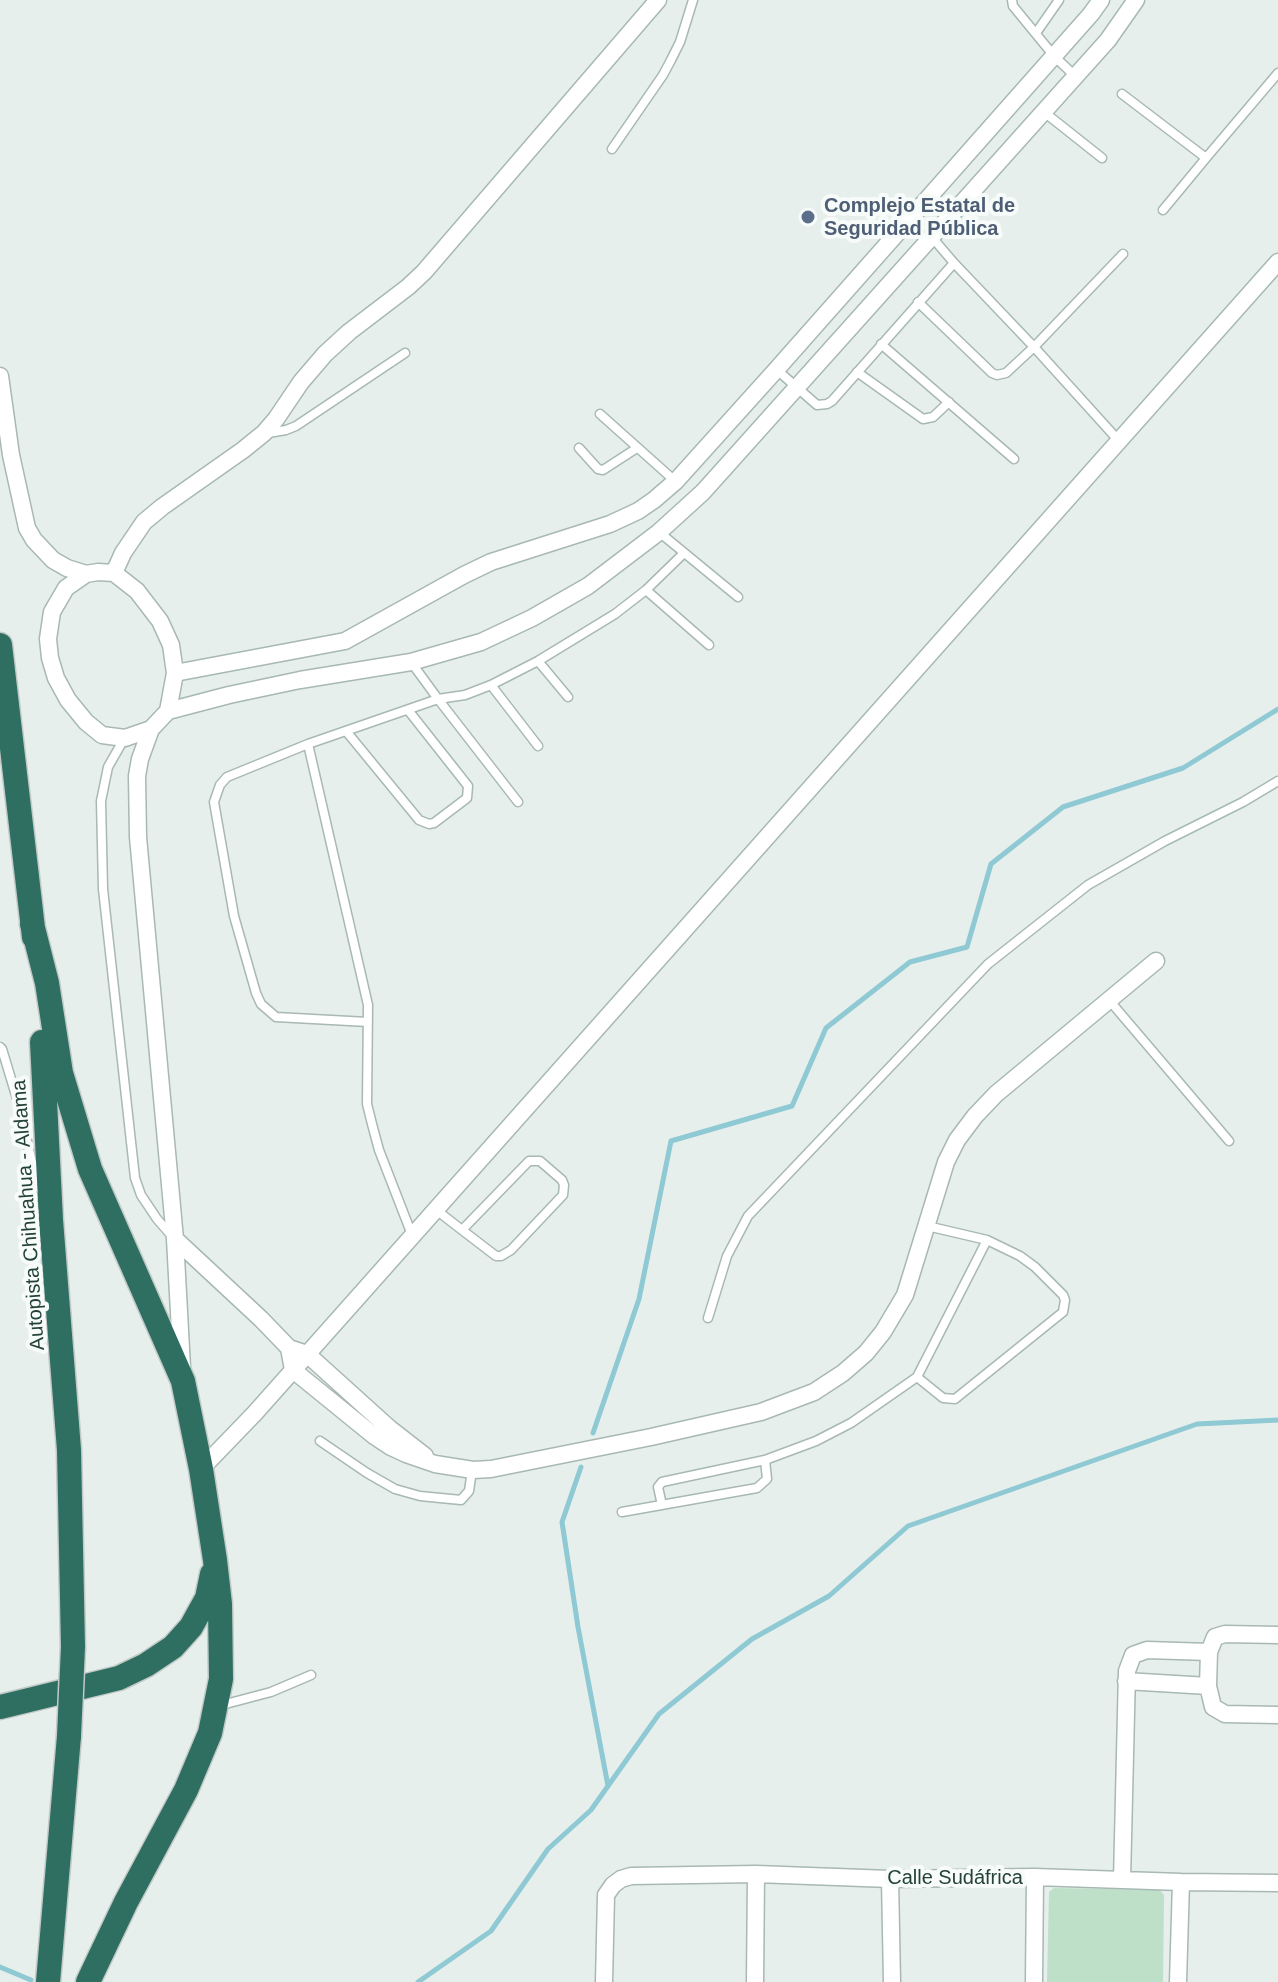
<!DOCTYPE html>
<html>
<head>
<meta charset="utf-8">
<style>
	body { margin:0 }
	canvas { display:block; background:#e6efeb }
</style>
</head>
<body>
<canvas width="1278" height="1982"></canvas>
<script>
const c = document.querySelector('canvas').getContext('2d');
c.lineJoin = 'round';
function fillPath(path, color) { c.fillStyle = color; c.fill(path, 'evenodd'); }
const toPath = rows => new Path2D(rows.map(r => 'M' + r).join(''));
function stroke(path, color, width, dash) { c.strokeStyle = color; c.lineWidth = width; c.lineCap = dash ? 'butt' : 'round'; c.setLineDash(dash || []); c.stroke(path); }
function write(font, color, halo, rows, align = 'center') {
  c.font = font + ' Arial,sans-serif'; c.lineWidth = 8; c.setLineDash([]); c.textBaseline = 'middle'; c.strokeStyle = halo; c.fillStyle = color; for (const [text, x, y, turn = 0] of rows) {
    c.save(); c.translate(x, y); c.rotate((+turn || 0) * Math.PI / 180); c.textAlign = isNaN(turn) ? turn : align; if (halo) c.strokeText(text, 0, 0); c.fillText(text, 0, 0); c.restore();
  }
}
fillPath(toPath([
	[1054,1888,1160,1890,1164,1895,1163,1982,1047,1982,1049,1892]
]), '#bfe0c8');
stroke(toPath([
	[593,1433,639,1299,671,1141,792,1106,826,1028,910,962,967,947,991,864,1063,807,1183,768,1278,709],
	[581,1467,562,1522,578,1627,608,1786],
	[0,1967,31,1980],
	[418,1982,491,1931,548,1849,591,1810,659,1714,752,1639,829,1596,908,1526,1197,1424,1278,1420]
]), '#8ec9d4', 5);
const lane = toPath([
	[1012,0,1013,6,1054,56,1075,76],
	[1036,33,1059,0],
	[1122,94,1206,158,1278,73],
	[1044,112,1102,158],
	[612,149,663,75,671,60,680,42,693,0],
	[1163,210,1206,158],
	[918,302,992,373,997,375,1006,373,1034,347,954,263,931,236],
	[881,344,1014,459],
	[777,370,817,405,827,404,832,401,954,263],
	[857,372,923,419,933,417,949,402],
	[600,414,675,481],
	[268,433,286,430,296,426,405,353],
	[1119,441,1034,347,1123,254],
	[579,448,598,469,603,470,637,448],
	[659,532,738,597],
	[646,590,709,645],
	[538,661,568,697],
	[411,662,438,699,465,695,491,685,538,661,615,614,646,590,683,554],
	[491,685,538,746],
	[346,731,419,820,429,824,434,823,467,798,468,786,408,710],
	[124,739,108,767,101,801,103,889,135,1178,141,1195,157,1219,171,1235],
	[308,744,368,1005,367,1104,372,1124,379,1150,412,1235],
	[1109,1000,1229,1141],
	[368,1022,276,1017,261,1004,256,993,234,916,214,802,220,785,227,777,308,744,438,699,518,802],
	[0,1047,2,1049,18,1102,35,1176,40,1189],
	[435,1209,462,1230,496,1256,501,1256,511,1250,563,1195,564,1185,562,1180,540,1161,529,1161,462,1230],
	[708,1318,727,1256,748,1216,988,964,1088,885,1165,841,1243,802,1278,781],
	[917,1377,987,1240],
	[320,1441,367,1473,395,1489,420,1496,461,1500,469,1491,472,1470],
	[662,1505,658,1487,662,1482,765,1460],
	[622,1512,757,1488,767,1479,765,1460,816,1441,851,1423,917,1377,943,1398,955,1399,1063,1312,1065,1300,1063,1295,1035,1267,1020,1256,987,1240,927,1226],
	[218,1706,271,1692,311,1675]
]);
const street = toPath([
	[0,376,11,455,27,528,34,540,53,560,67,568,86,574],
	[98,572,114,573,137,591,160,621,171,645,175,673,168,711,151,729,125,738,102,735,86,722,68,700,56,678,50,658,48,639,52,612,66,588,86,574,98,572],
	[114,573,123,553,144,522,162,507,243,450,264,433,276,419,301,382,325,354,349,332,408,287,424,272,658,0],
	[175,673,345,641,464,575,491,562,610,524,638,511,654,500,676,481,776,370,1091,14,1101,0],
	[168,711,229,695,300,680,411,662,481,642,532,618,588,586,659,532,703,492,1108,40,1136,0],
	[151,729,140,759,137,776,138,837,175,1239,182,1367],
	[175,1239,261,1319,289,1348,307,1354,389,1428,425,1456],
	[289,1348,293,1370,373,1435,391,1447,406,1454,435,1464,473,1470,491,1469,651,1437,761,1412,814,1392,843,1373,866,1353,883,1332,905,1295,946,1162,957,1140,975,1116,996,1094,1156,961],
	[201,1469,255,1413,1278,262],
	[1278,1635,1225,1634,1215,1637,1209,1652,1208,1686,1213,1707,1225,1714,1278,1715],
	[1126,1681,1208,1686],
	[890,1879,892,1982],
	[1122,1880,1127,1671,1133,1655,1147,1650,1209,1652],
	[604,1982,606,1895,613,1885,621,1879,631,1876,756,1874,890,1879,1035,1877,1181,1882,1278,1883],
	[755,1982,756,1874],
	[1034,1982,1035,1877],
	[1178,1982,1181,1882]
]);
const highway = toPath([
	[0,645,34,937],
	[32,924,47,983,61,1073,90,1169,183,1381,201,1469,215,1560,220,1604,221,1679,210,1733,186,1790,126,1902,88,1982],
	[42,1042,51,1220,69,1450,73,1647],
	[0,1707,119,1678,146,1665,173,1647,191,1627,207,1598,212,1574],
	[48,1982,69,1736]
]);
stroke(lane, '#a8b8b2', 11);
stroke(street, '#a8b8b2', 19);
stroke(highway, '#c2cac8', 27);
stroke(lane, '#fff', 8);
stroke(street, '#fff', 16);
stroke(highway, '#2f6f62', 24);
const highwayBridge = toPath([
	[69,1736,73,1647]
]);
stroke(highwayBridge, '#c2cac8', 27, []);
stroke(highwayBridge, '#2f6f62', 24);
for (const [x, y, r, color] of [
	[808,217,8,"#5c6f8a"]
]) { const dot = new Path2D(); dot.arc(x, y, r, 0, 2 * Math.PI); c.fillStyle = color; c.fill(dot); stroke(dot, '#f7fbf9', 3); }
write('bold 20px', '#4e5e75', '#f7fbf9', [
	["Complejo Estatal de",824,206],
	["Seguridad Pública",824,229]
], 'left');
write('20px', '#24423a', '#f7fbf9', [
	["Autopista Chihuahua - Aldama",29,1215,-94],
	["Calle Sudáfrica",955,1878]
]);
</script>
</body>
</html>
